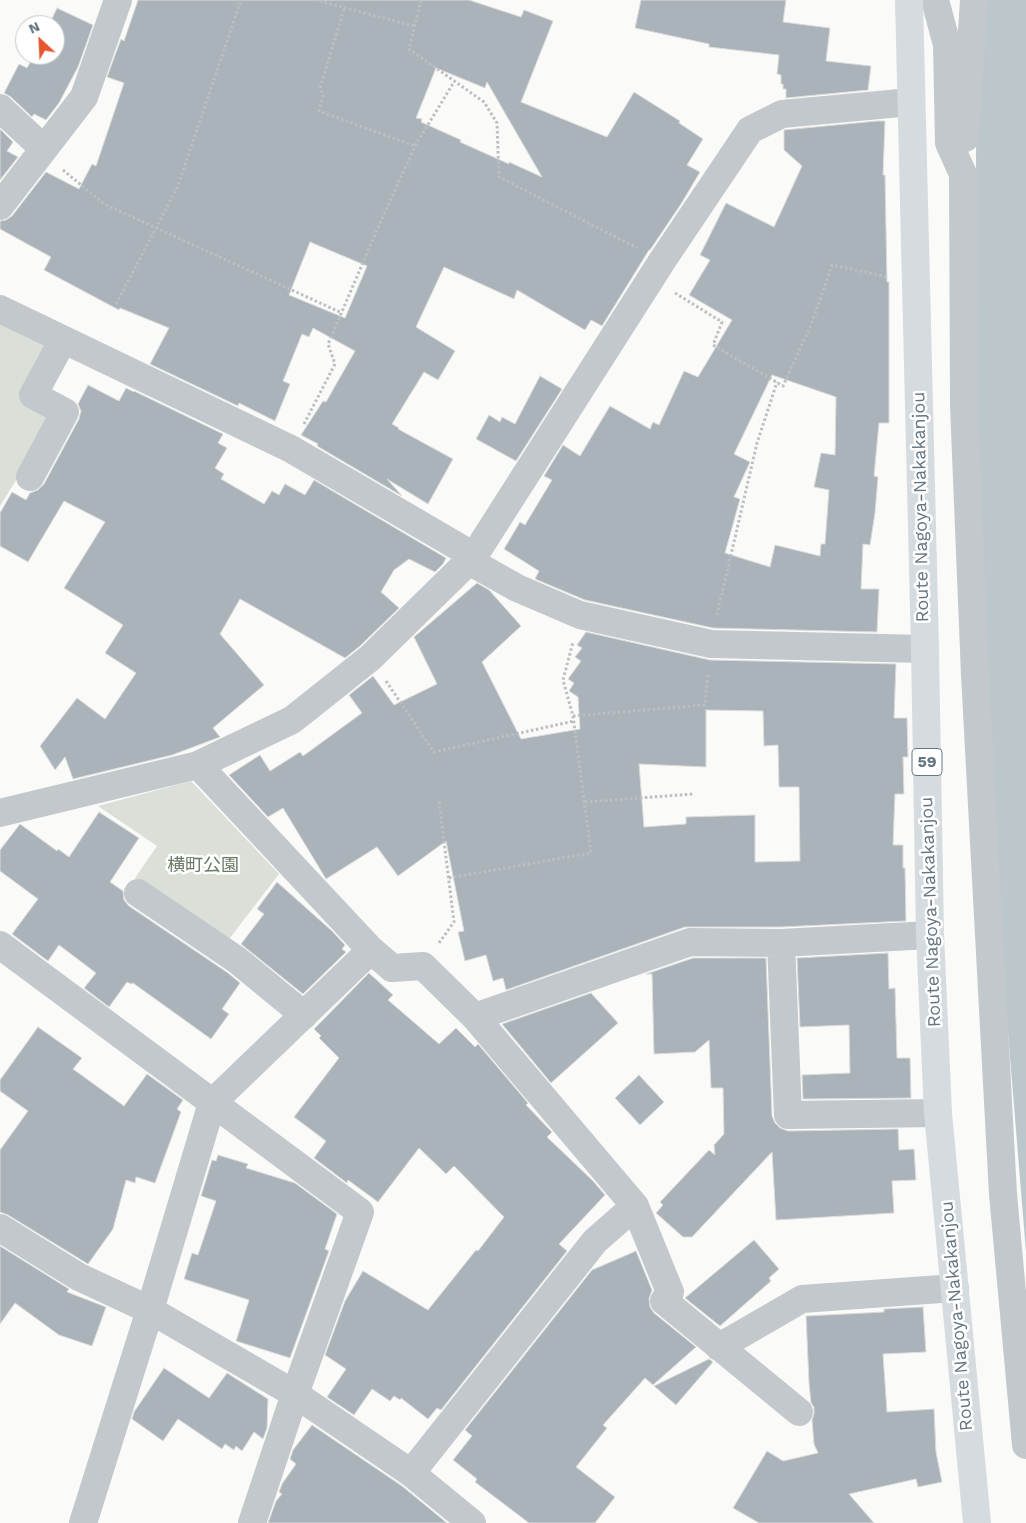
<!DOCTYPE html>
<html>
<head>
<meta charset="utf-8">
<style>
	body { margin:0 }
	#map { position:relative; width:1026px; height:1523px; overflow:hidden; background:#fafaf8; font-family:"Work Sans",sans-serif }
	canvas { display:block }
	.north { position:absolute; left:15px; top:15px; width:50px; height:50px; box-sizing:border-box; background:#fff; border:1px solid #c1c8cd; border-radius:50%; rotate:335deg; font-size:14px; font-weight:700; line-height:20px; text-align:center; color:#657683 }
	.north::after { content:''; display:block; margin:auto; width:18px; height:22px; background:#e4572e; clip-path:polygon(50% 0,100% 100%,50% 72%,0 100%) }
</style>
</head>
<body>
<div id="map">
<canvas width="1026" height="1523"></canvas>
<div class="north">N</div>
</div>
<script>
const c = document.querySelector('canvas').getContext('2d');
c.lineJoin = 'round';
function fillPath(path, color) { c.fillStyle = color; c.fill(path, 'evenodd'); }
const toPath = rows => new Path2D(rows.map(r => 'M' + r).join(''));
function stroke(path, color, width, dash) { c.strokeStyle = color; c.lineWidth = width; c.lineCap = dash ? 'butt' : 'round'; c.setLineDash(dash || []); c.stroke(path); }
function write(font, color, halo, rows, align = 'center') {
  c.font = font + ' "Work Sans","Noto Sans JP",sans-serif'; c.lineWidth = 5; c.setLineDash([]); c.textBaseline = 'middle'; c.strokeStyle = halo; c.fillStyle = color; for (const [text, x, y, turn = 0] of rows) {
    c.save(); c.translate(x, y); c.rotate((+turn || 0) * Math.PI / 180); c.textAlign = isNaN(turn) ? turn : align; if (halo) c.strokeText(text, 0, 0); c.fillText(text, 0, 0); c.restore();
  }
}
fillPath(toPath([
	[0,320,49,342,19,396,53,421,0,506],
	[191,781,279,874,226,943,135,878,157,846,98,806]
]), '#dadfd7');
fillPath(toPath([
	[987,0,1026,0,1026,1252,1005,996,984,599,977,406,976,149]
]), '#bbc7cb');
const building = toPath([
	[138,0,469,0,521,17,524,10,553,21,521,102,607,137,634,92,680,121,679,123,703,139,687,165,700,172,681,204,650,250,649,250,602,326,591,320,585,330,517,290,514,299,444,267,416,327,455,351,438,380,424,372,392,424,399,428,398,429,453,459,428,504,387,479,402,496,317,446,318,444,301,435,323,401,326,402,355,351,313,328,309,337,302,334,283,381,290,384,275,421,239,403,238,406,150,364,169,328,120,308,119,310,44,270,51,257,0,229,0,221,6,220,12,216,46,172,79,189,92,164,96,166,124,83,107,77,121,39,124,41,138,0],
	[436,68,485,88,487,82,542,177,509,162,509,164,460,142,461,140,421,122,422,119,416,118,436,68],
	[310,242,367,266,345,318,289,295,310,242],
	[641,0,786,0,783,22,830,28,826,61,871,66,868,90,786,98,786,89,783,89,783,84,781,84,781,75,777,74,779,55,709,47,709,44,635,28,641,0],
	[57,8,93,25,78,67,59,103,46,120,34,114,32,117,11,97,4,93,19,64,27,68,34,55,55,55,55,25,49,25,57,8],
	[877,121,885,121,883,175,885,175,887,282,889,282,889,423,879,423,874,476,878,477,875,513,870,545,863,544,861,589,879,589,877,632,713,628,585,600,535,579,539,571,504,549,520,522,525,525,552,480,544,476,563,445,580,456,610,406,650,429,653,422,659,425,684,371,698,377,732,320,689,295,710,260,700,255,726,203,774,227,802,166,784,150,784,130,877,121],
	[772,375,836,397,835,455,821,453,814,487,829,490,825,544,821,544,820,556,775,545,770,567,725,553,740,499,734,497,750,462,734,454,772,375],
	[0,129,13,142,7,151,18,157,0,180,0,129],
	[540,376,562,389,516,461,476,439,489,415,500,422,502,417,515,424,540,376],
	[88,385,119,401,126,388,134,392,134,391,223,434,218,443,227,448,215,468,224,474,221,479,264,504,272,491,279,495,285,484,305,495,314,480,446,558,443,564,435,572,409,559,394,570,381,592,399,608,360,646,345,658,240,599,220,634,264,685,213,728,220,737,172,755,73,779,65,757,55,770,40,746,77,698,105,719,136,673,105,653,123,625,64,588,105,522,64,501,28,562,0,546,0,513,12,492,26,500,30,493,38,490,44,484,79,419,81,411,78,404,88,385],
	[477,583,489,590,521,626,482,662,521,739,580,729,578,697,569,691,574,683,568,679,581,661,575,657,582,648,577,645,586,632,710,660,896,664,894,718,907,718,908,757,903,757,904,794,895,794,893,845,903,845,903,868,905,868,906,921,781,927,685,927,506,990,503,978,493,981,486,955,465,961,458,932,464,931,446,841,398,876,377,847,326,879,283,808,268,817,229,775,260,755,270,771,300,752,303,756,362,713,349,695,373,676,394,705,437,684,414,637,477,583],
	[706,710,763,711,764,746,778,745,779,787,799,787,800,861,755,862,755,815,686,817,686,824,644,827,639,764,706,767,706,710],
	[99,812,139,838,110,882,123,891,124,900,129,906,228,973,240,983,222,1009,229,1014,211,1039,133,983,131,984,127,982,109,1007,84,988,96,973,59,945,48,961,12,934,38,899,0,871,0,850,20,824,57,851,58,849,69,857,99,812],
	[277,882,332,931,345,945,342,949,346,952,303,994,241,944,264,914,257,909,277,882],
	[888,953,889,989,895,988,897,1058,910,1058,911,1098,803,1099,802,1075,850,1073,849,1025,800,1027,797,958,888,953],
	[693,958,766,958,772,1116,775,1123,780,1128,788,1131,898,1129,899,1150,914,1149,916,1180,892,1181,894,1213,776,1220,772,1152,692,1237,683,1237,656,1213,663,1205,660,1202,709,1150,715,1155,714,1145,724,1134,723,1088,711,1088,709,1040,695,1052,654,1054,652,974,646,974,693,958],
	[369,973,393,995,388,1000,439,1044,456,1028,475,1047,478,1044,528,1103,526,1105,552,1132,547,1137,593,1181,605,1195,559,1244,567,1251,441,1410,437,1408,428,1419,401,1398,400,1400,394,1396,390,1401,372,1389,354,1415,327,1397,346,1369,325,1355,345,1301,363,1271,428,1310,476,1250,478,1251,504,1217,454,1166,446,1174,419,1148,378,1202,348,1180,347,1183,314,1158,326,1141,294,1117,339,1058,319,1038,321,1036,314,1029,369,973],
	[591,993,618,1023,551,1083,502,1024,591,993],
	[38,1027,82,1058,73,1069,124,1106,147,1074,183,1100,177,1109,181,1112,155,1183,136,1177,135,1183,126,1180,113,1229,88,1264,8,1215,0,1212,0,1150,28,1111,0,1091,0,1080,38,1027],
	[639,1075,664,1102,640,1125,615,1098,639,1075],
	[218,1155,248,1164,246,1168,295,1183,337,1214,325,1249,329,1251,290,1358,236,1341,249,1300,184,1279,192,1253,198,1255,216,1201,201,1196,212,1160,216,1161,218,1155],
	[754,1240,779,1269,769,1278,771,1281,720,1326,685,1298,754,1240],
	[0,1246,69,1289,67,1292,106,1307,92,1346,59,1335,15,1303,0,1324,0,1246],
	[636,1251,652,1290,649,1299,650,1307,654,1313,696,1347,653,1385,645,1378,603,1425,607,1428,576,1467,615,1497,595,1523,529,1523,475,1482,477,1479,453,1460,472,1436,465,1430,592,1270,636,1251],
	[923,1307,926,1352,883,1354,887,1412,934,1409,936,1452,942,1482,918,1487,916,1479,849,1494,874,1523,759,1523,733,1508,767,1451,783,1461,818,1453,814,1444,812,1420,814,1414,814,1407,811,1403,809,1383,806,1316,884,1312,884,1309,923,1307],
	[709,1359,713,1362,676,1405,654,1386,709,1359],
	[164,1368,209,1398,227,1373,268,1399,267,1428,263,1439,254,1432,242,1451,236,1446,234,1450,225,1444,222,1449,178,1419,163,1441,132,1419,134,1412,164,1368],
	[312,1425,402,1486,447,1523,268,1523,276,1501,282,1494,279,1492,282,1484,296,1464,290,1459,293,1450,312,1425]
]);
fillPath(building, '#aab3b9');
stroke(building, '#dcdcda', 1);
stroke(toPath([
	[315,0,414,26],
	[421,0,409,49,484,102,497,123,499,177,637,248],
	[344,9,320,88,323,95,319,111,415,146],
	[63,170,104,204,342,313],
	[675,293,722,322,713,345,783,386,811,325,832,265,888,277],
	[116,304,177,188,241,0],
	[304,424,335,364,328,344,380,223,415,146,454,82],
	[717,615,757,443,777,382],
	[386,681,434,752,574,721],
	[573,716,705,705,708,673],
	[585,802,693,794],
	[449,878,591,853,573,716,563,680,573,642],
	[439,943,454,922,439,801]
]), '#bbbfc2', 3, [2.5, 2.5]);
stroke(toPath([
	[935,0,947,45,949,143,963,174,964,405,975,675,1003,1194,1026,1445],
	[0,108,44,149],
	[965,138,974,0],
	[0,206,84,97,118,0],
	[0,309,291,449,474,556],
	[30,477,65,412,33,395,63,340],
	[469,561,517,588,580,615,711,644,925,649],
	[198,765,371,950,392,968,423,966,475,1017,635,1206,595,1241,411,1473],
	[0,813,198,765,292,720,370,658,474,556,662,261,750,130,782,114,911,102],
	[138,893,237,960,304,1015],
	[781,943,788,1115,938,1113],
	[0,945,360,1212,295,1394,252,1523],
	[475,1017,690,942,781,943,930,935],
	[635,1206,670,1292,664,1301,799,1412],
	[0,1228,79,1277,150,1310,295,1394,411,1473,472,1523],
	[719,1347,802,1299,955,1288],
	[83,1523,150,1310,212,1103,371,950]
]), '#c3c8cc', 28);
stroke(toPath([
	[909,0,925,649,930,935,938,1113,977,1523]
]), '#d6dbdf', 28);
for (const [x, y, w] of [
	[927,762,30]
]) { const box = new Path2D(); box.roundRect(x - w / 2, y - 13.5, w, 27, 4); c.fillStyle = '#fff'; c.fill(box); stroke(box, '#657683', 1); }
write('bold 16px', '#657683', null, [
	["59",927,762]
]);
write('18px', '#657683', '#fff', [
	["Route Nagoya-Nakakanjou",921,507,-91],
	["Route Nagoya-Nakakanjou",931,912,-92],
	["Route Nagoya-Nakakanjou",957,1316,-95]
]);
write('18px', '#687a64', '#fff', [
	["横町公園",203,866]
]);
</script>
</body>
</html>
